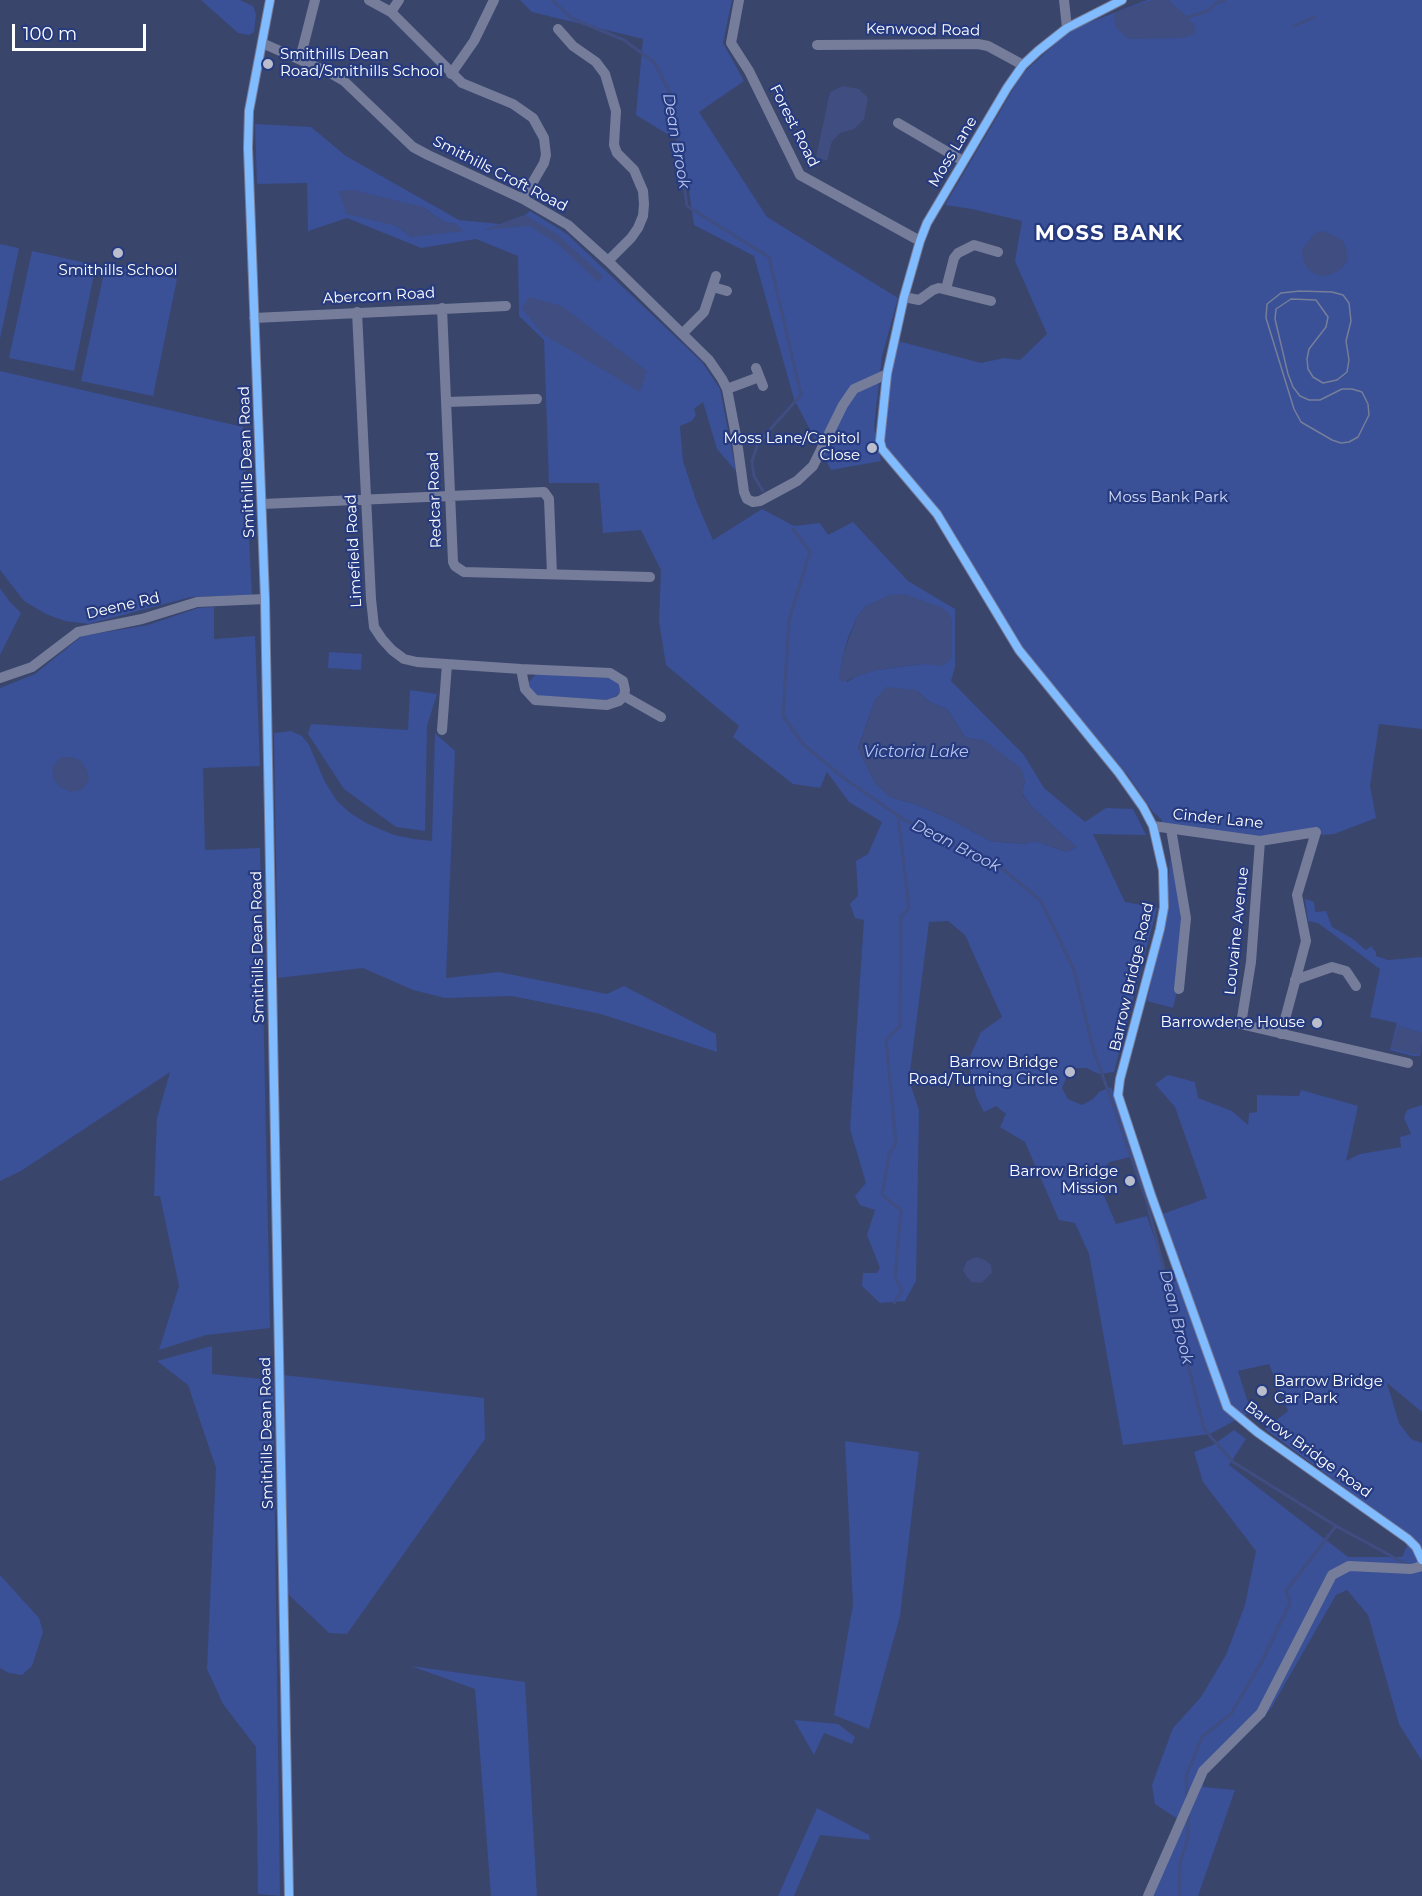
<!DOCTYPE html>
<html>
<head>
<meta charset="utf-8">
<style>
	body { margin:0 }
	#map { position:relative; width:1422px; height:1896px; overflow:hidden; background:#3a456c; font-family:Montserrat,sans-serif }
	canvas { display:block }
	.scale { position:absolute; left:12px; top:24px; width:134px; height:27px; box-sizing:border-box; border:3px solid #fff; border-top:0; padding-left:8px; font-size:18px; line-height:21px; white-space:nowrap; color:#fff; -webkit-text-stroke:4px #263a80; paint-order:stroke }
</style>
</head>
<body>
<div id="map">
<canvas width="1422" height="1896"></canvas>
<div class="scale">100 m</div>
</div>
<script>
const c = document.querySelector('canvas').getContext('2d');
c.lineJoin = 'round';
function fillPath(path, color) { c.fillStyle = color; c.fill(path, 'evenodd'); }
const toPath = rows => new Path2D(rows.map(r => 'M' + r).join(''));
function stroke(path, color, width, dash) { c.strokeStyle = color; c.lineWidth = width; c.lineCap = dash ? 'butt' : 'round'; c.setLineDash(dash || []); c.stroke(path); }
function write(font, color, halo, rows, align = 'center') {
  c.font = font + ' Montserrat,sans-serif'; c.lineWidth = 4.5; c.setLineDash([]); c.textBaseline = 'middle'; c.strokeStyle = halo; c.fillStyle = color; for (const [text, x, y, turn = 0] of rows) {
    c.save(); c.translate(x, y); c.rotate((+turn || 0) * Math.PI / 180); c.textAlign = isNaN(turn) ? turn : align; if (halo) c.strokeText(text, 0, 0); c.fillText(text, 0, 0); c.restore();
  }
}
fillPath(toPath([
	[201,0,240,0,253,6,256,14,254,32,249,35,238,33],
	[520,0,732,0,723,43,744,81,699,112,767,217,898,298,882,356,874,426,881,461,831,470,794,399,754,256,694,225,682,143,636,115,643,39,532,12],
	[1147,0,1422,0,1422,729,1379,724,1370,786,1376,818,1334,834,1321,835,1315,827,1260,841,1162,828,1162,820,1153,812,1129,777,1023,649,937,514,882,449,887,374,898,341,981,363,1004,358,1020,360,1047,334,1015,261,1022,221,972,209,945,205,1022,74,1070,30],
	[255,124,311,127,346,156,459,220,500,224,525,215,530,211,567,234,702,362,720,389,736,471,717,449,703,402,694,409,696,415,692,421,680,426,683,461,697,503,713,540,762,509,794,526,820,523,828,535,853,522,908,581,955,609,955,667,951,681,1024,755,1044,788,1085,822,1106,808,1133,809,1146,835,1093,834,1125,902,1157,908,1114,1072,1099,1074,1086,1068,1075,1068,1067,1076,1062,1088,1068,1099,1082,1105,1093,1099,1099,1092,1111,1087,1134,1156,1110,1162,1098,1174,1099,1184,1116,1224,1147,1216,1170,1283,1187,1277,1160,1215,1207,1198,1175,1107,1155,1084,1168,1075,1195,1082,1198,1098,1232,1111,1248,1125,1249,1113,1257,1112,1257,1095,1299,1096,1301,1090,1358,1106,1346,1161,1360,1154,1401,1147,1400,1137,1411,1134,1404,1118,1407,1110,1422,1105,1422,1412,1387,1383,1399,1423,1411,1439,1422,1443,1422,1761,1399,1724,1368,1615,1347,1590,1336,1595,1270,1710,1205,1763,1203,1787,1235,1790,1198,1896,1153,1896,1184,1823,1155,1804,1152,1785,1173,1728,1201,1697,1226,1655,1245,1605,1256,1551,1203,1482,1194,1452,1213,1445,1234,1430,1246,1439,1229,1465,1348,1557,1402,1557,1411,1537,1265,1429,1288,1411,1269,1364,1238,1371,1251,1412,1210,1434,1123,1445,1089,1254,1075,1223,1059,1220,1025,1142,1000,1127,1006,1114,996,1106,984,1112,976,1096,968,1061,981,1032,1002,1017,965,935,948,921,929,922,909,1080,919,1110,916,1281,905,1301,880,1303,862,1286,863,1273,877,1273,880,1268,867,1235,875,1210,860,1205,855,1196,866,1183,850,1129,864,920,855,918,850,904,858,896,856,861,868,854,882,822,849,802,827,772,820,788,793,784,733,737,739,726,666,665,659,621,661,570,641,530,603,533,599,483,549,483,544,340,519,316,518,256,476,239,421,248,347,218,308,231,307,183,257,184],
	[423,207,444,222,456,224,412,237,396,226],
	[874,602,952,621,952,657,921,664,876,670,859,675,847,682,842,658,848,638,857,617,865,607],
	[916,690,930,702,947,709,966,738,985,741,1025,780,1022,793,1031,806,1076,847,1067,852,1035,841,1024,844,990,841,950,819,915,804,890,797,875,783,858,748,875,700],
	[0,244,19,248,0,339],
	[32,251,96,265,74,371,9,358],
	[106,263,177,279,153,396,81,381],
	[0,371,243,427,252,595,191,597,89,624,65,621,46,614,24,601,0,570],
	[0,588,10,602,21,613,0,655],
	[214,607,214,639,255,636,260,766,203,768,205,850,260,848,270,1328,206,1335,159,1350,179,1286,160,1196,154,1196,157,1118,170,1072,21,1171,0,1181,0,688,35,674,82,636,148,625,198,608],
	[329,652,362,654,361,670,328,668],
	[536,674,610,678,618,681,620,692,612,700,537,697,530,692,528,683],
	[410,690,437,694,427,726,425,831,396,827,344,789,308,734,311,724,408,730],
	[291,731,302,736,309,745,325,782,337,801,349,812,366,823,394,835,414,839,432,841,435,733,455,751,446,978,499,972,607,994,624,986,716,1034,717,1052,601,1014,512,996,445,998,413,990,363,968,278,978,274,733],
	[1170,858,1179,899,1182,933,1177,991,1173,1008,1147,1001,1167,910],
	[1305,899,1314,902,1315,912,1326,911,1332,927,1353,939,1366,950,1372,946,1373,949,1376,952,1376,956,1388,960,1422,957,1422,1033,1398,1026,1418,1055,1422,1043,1420,1056,1413,1056,1390,1050,1397,1023,1370,1017,1380,969,1318,923,1308,921],
	[212,1346,212,1374,273,1380,280,1896,258,1894,256,1747,223,1704,207,1669,216,1468,188,1385,157,1361],
	[284,1375,484,1398,485,1439,347,1634,329,1633,288,1594],
	[845,1441,919,1452,900,1616,869,1729,834,1715,853,1604],
	[0,1575,39,1618,43,1632,32,1666,22,1675,9,1673,0,1668],
	[411,1666,525,1682,537,1896,491,1896,475,1689],
	[794,1720,838,1724,855,1737,852,1744,824,1733,814,1755],
	[817,1808,869,1835,870,1840,820,1835,794,1896,778,1896]
]), '#3a5097');
fillPath(toPath([
	[1153,0,1168,0,1188,17,1196,28,1195,34,1183,38,1129,39,1116,28,1114,13],
	[843,86,859,89,868,98,864,119,854,129,840,133,832,141,827,161,816,157,830,92],
	[353,190,423,207,444,222,456,224,464,231,412,237,396,226,347,214,338,191],
	[525,215,557,234,603,276,598,282,558,244,529,226,483,230],
	[1324,231,1342,240,1347,250,1348,260,1342,268,1333,274,1324,276,1314,274,1307,268,1303,260,1302,249,1315,233],
	[529,297,562,306,647,371,640,392,543,334,522,309],
	[904,594,943,608,949,614,952,621,952,657,948,662,941,666,921,664,876,670,842,682,839,678,842,658,857,617,865,607,874,602,889,595],
	[886,687,916,690,930,702,947,709,966,738,985,741,1021,768,1025,780,1022,794,1031,806,1076,847,1067,852,1035,841,1024,844,990,841,950,819,915,804,890,797,875,783,858,749,875,700],
	[61,757,71,757,80,760,87,770,89,780,82,790,71,792,60,787,54,780,52,768],
	[1398,1026,1422,1033,1422,1043,1418,1055,1391,1048],
	[976,1257,985,1260,991,1265,992,1273,981,1283,972,1282,966,1276,963,1270,967,1261]
]), '#3f4d81');
stroke(toPath([
	[552,0,571,18,624,40,655,63,672,97,687,206,769,257,801,395,758,443,752,461,754,476,763,491],
	[1188,17,1208,11,1216,3,1224,1],
	[1294,26,1314,17],
	[793,529,810,552,789,620,783,716,804,745,845,779,903,819,1004,870,1041,901,1074,970,1093,1048,1147,1202,1204,1429,1233,1462,1336,1526,1408,1565],
	[894,1303,902,1291,895,1276,901,1210,882,1195,889,1154,896,1144,886,1040,900,1026,901,917,909,908,898,816],
	[1187,1796,1186,1776,1202,1737,1231,1714,1261,1663,1290,1603,1286,1591,1336,1526],
	[1179,1896,1180,1863,1188,1838,1188,1815]
]), '#3f4d81', 3);
stroke(toPath([
	[270,0,249,111,248,148,265,599,289,1896],
	[369,0,391,12,462,83,513,104,533,118,544,138,546,155,544,163,523,199],
	[739,0,731,43,749,71,800,175,920,241],
	[1064,0,1067,28],
	[1122,0,1067,28,1038,51,1023,65,1007,88,927,223,920,241,904,297,887,374,880,441,882,449,937,514,1019,650,1119,773,1143,807,1153,826,1163,870,1164,907,1160,929,1120,1079,1118,1095,1151,1195,1227,1407,1257,1432,1408,1539,1416,1547,1422,1560],
	[391,12,399,0],
	[558,29,573,46,596,62,605,74,616,111,614,145,617,153,634,170,643,191,644,204,643,216,638,228,631,238,608,261],
	[262,43,330,73,344,81,413,147,428,155,523,199,568,225,608,261,709,360,722,379,727,389,737,441,744,492,747,499,753,502,760,501,797,481,813,466,843,405,854,389,887,374],
	[817,45,978,44,988,46,1023,65],
	[300,59,315,0],
	[451,74,474,41,494,0],
	[898,123,963,161],
	[713,287,727,291],
	[946,289,954,258,958,253,974,245,998,252],
	[904,297,919,300,933,290,939,288,991,301],
	[442,308,453,562,455,566,464,572,650,577],
	[357,312,371,599,374,627,382,639,392,650,404,659,417,662,521,669,610,673,623,681,625,690,624,696,619,701,607,705,535,700,525,689,521,669],
	[254,318,506,306],
	[683,333,704,312,716,276],
	[756,368,763,386],
	[727,389,759,377],
	[447,402,537,399],
	[262,504,544,492,549,499,552,574],
	[0,678,32,667,78,632,142,619,197,602,265,599],
	[624,696,661,717],
	[442,730,447,664],
	[1153,826,1260,841,1316,832,1297,895,1306,941,1281,1034],
	[1171,829,1186,918,1179,989],
	[1295,980,1332,967,1346,971,1356,986],
	[1236,1023,1408,1063],
	[1241,1024,1251,962,1260,841],
	[1148,1896,1203,1771,1261,1713,1332,1575,1349,1566,1411,1569,1419,1567,1422,1564]
]), '#767d9a', 10);
stroke(toPath([
	[1300,291,1332,292,1343,295,1349,303,1351,321,1346,341,1349,360,1347,372,1337,380,1323,383,1313,377,1308,369,1307,359,1309,349,1326,327,1328,317,1316,300,1291,299,1276,309,1275,319,1288,374,1293,387,1300,396,1309,400,1320,400,1342,389,1352,389,1362,392,1368,404,1369,415,1358,437,1349,442,1341,443,1332,440,1301,422,1294,409,1266,318,1267,304,1281,293,1300,291]
]), '#767e9a', 1.5);
stroke(toPath([
	[270,0,249,111,248,148,265,599,289,1896],
	[1122,0,1067,28,1038,51,1023,65,1007,88,927,223,920,241,904,297,887,374,880,441,882,449,937,514,1019,650,1119,773,1143,807,1153,826,1163,870,1164,907,1160,929,1120,1079,1118,1095,1151,1195,1227,1407,1257,1432,1408,1539,1416,1547,1422,1560]
]), '#80bcff', 8);
for (const [x, y, r, color] of [
	[268,64,6,"#babecc"],
	[118,253,6,"#babecc"],
	[872,448,6,"#babecc"],
	[1317,1023,6,"#babecc"],
	[1070,1072,6,"#babecc"],
	[1130,1181,6,"#babecc"],
	[1262,1391,6,"#babecc"]
]) { const dot = new Path2D(); dot.arc(x, y, r, 0, 2 * Math.PI); c.fillStyle = color; c.fill(dot); stroke(dot, '#263a80', 2); }
write('15px', '#fff', '#263a80', [
	["Kenwood Road",923,30,1],
	["Forest Road",794,126,63],
	["Moss Lane",953,152,-59],
	["Smithills Croft Road",500,174,27],
	["Abercorn Road",379,296,-3],
	["Smithills Dean Road",247,462,-92],
	["Redcar Road",435,500,-92],
	["Limefield Road",354,551,-93],
	["Deene Rd",123,606,-13],
	["Cinder Lane",1218,819,6],
	["Louvaine Avenue",1237,931,-84],
	["Smithills Dean Road",258,947,-91],
	["Barrow Bridge Road",1132,977,-77],
	["Smithills Dean Road",267,1433,-91],
	["Barrow Bridge Road",1308,1450,36]
]);
write('15px', '#fff', '#263a80', [
	["Smithills Dean",280,55,"left"],
	["Road/Smithills School",280,72,"left"],
	["Smithills School",118,271,"center"],
	["Moss Lane/Capitol",860,439],
	["Close",860,456],
	["Barrowdene House",1305,1023],
	["Barrow Bridge",1058,1063],
	["Road/Turning Circle",1058,1080],
	["Barrow Bridge",1118,1172],
	["Mission",1118,1189],
	["Barrow Bridge",1274,1382,"left"],
	["Car Park",1274,1399,"left"]
], 'right');
write('15px', '#d0d9f5', '#263a80', [
	["Moss Bank Park",1168,498]
]);
write('italic 16px', '#b8c5ee', '#263a80', [
	["Dean Brook",676,141,80],
	["Victoria Lake",916,752],
	["Dean Brook",956,846,27],
	["Dean Brook",1176,1317,76]
]);
c.letterSpacing = '1.5px';
write('bold 21px', '#fff', '#263a80', [
	["MOSS BANK",1109,234]
]);
c.letterSpacing = '0px';
</script>
</body>
</html>
